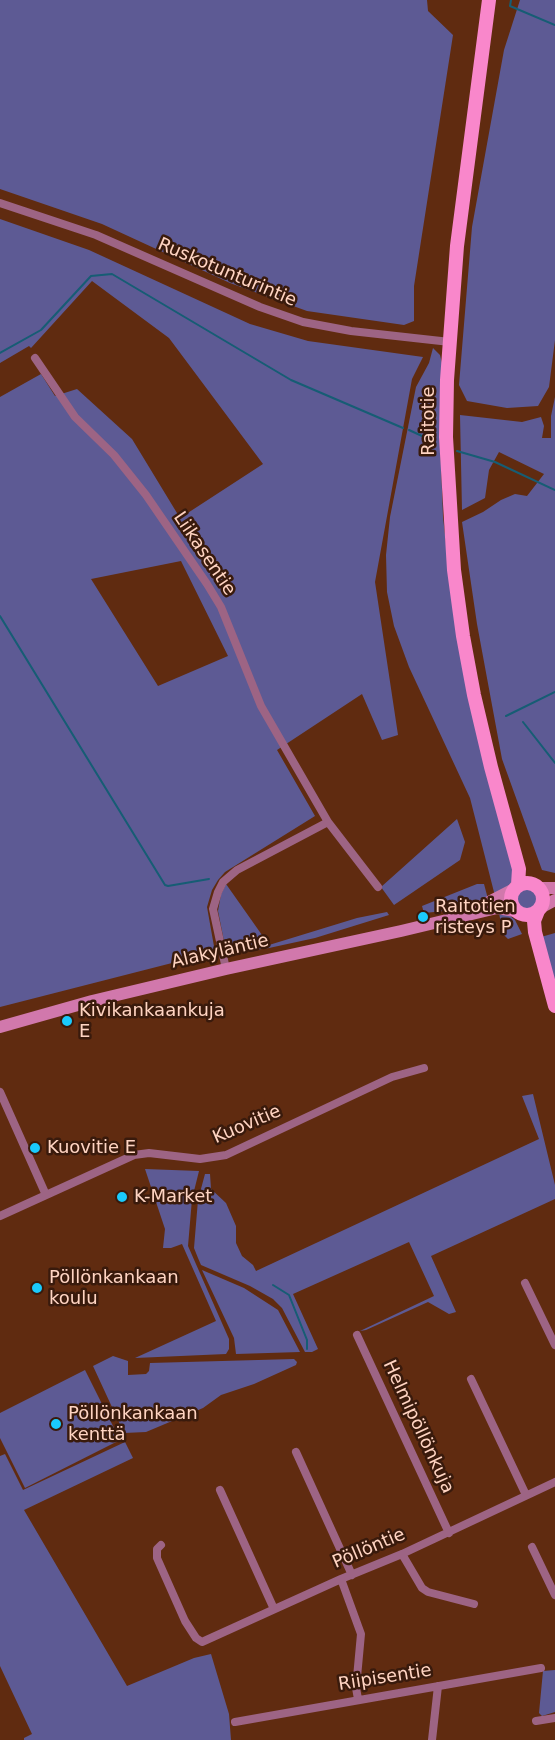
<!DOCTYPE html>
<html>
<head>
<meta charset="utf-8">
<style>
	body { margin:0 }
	canvas { display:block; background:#602b10 }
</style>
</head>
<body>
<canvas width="555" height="1740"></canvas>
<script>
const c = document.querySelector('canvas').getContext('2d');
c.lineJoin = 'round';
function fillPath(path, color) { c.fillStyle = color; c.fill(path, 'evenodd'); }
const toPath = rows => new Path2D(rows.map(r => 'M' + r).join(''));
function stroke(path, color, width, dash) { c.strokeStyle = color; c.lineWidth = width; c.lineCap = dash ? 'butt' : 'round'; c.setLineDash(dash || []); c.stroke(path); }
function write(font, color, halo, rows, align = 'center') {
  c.font = font + ' "DejaVu Sans",sans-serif'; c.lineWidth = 5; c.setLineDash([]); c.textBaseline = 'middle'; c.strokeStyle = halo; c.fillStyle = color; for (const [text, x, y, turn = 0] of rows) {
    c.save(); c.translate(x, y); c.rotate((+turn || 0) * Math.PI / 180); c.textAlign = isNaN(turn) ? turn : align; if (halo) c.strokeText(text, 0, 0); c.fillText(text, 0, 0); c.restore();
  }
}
fillPath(toPath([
	[0,0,427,0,428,11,453,35,414,286,414,321,404,325,307,311,230,283,102,224,0,189],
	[520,0,555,0,555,340,549,387,538,406,507,408,467,401,459,385,472,227,504,50],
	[0,219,89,250,250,324,308,341,423,357,412,379,375,582,398,735,382,740,362,694,277,750,315,816,225,872,218,880,212,890,207,907,215,952,0,1007,0,397,41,374,55,396,77,389,132,439,180,518,263,464,169,338,92,281,31,348,29,346,0,363],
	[181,561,228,656,158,686,91,579],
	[433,348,440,355,442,363,440,438,443,517,449,571,515,879,505,889,495,896,470,798,409,667,394,626,387,592,386,555,390,517,416,387,429,363],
	[555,397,555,873,542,870,502,759,477,624,462,522,483,512,501,500,515,494,527,496,544,474,499,452,489,470,485,498,462,510,460,415,522,422,541,417,544,426,542,438,551,438,551,416],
	[457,819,465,842,460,860,394,905,381,887],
	[226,884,269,945,357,918,387,912,389,915,315,938,269,948,232,953,225,946,218,911,221,894],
	[477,884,484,884,488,899,464,909,424,913,422,906],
	'515 900a11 11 0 1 1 22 0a11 11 0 1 1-22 0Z',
	[499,913,508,914,515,920,522,934,508,939,503,934],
	[555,933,555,985,541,937],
	[533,1094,555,1185,555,1199,431,1256,456,1312,449,1314,428,1302,366,1330,360,1331,434,1296,409,1242,293,1294,318,1349,312,1352,305,1352,282,1308,273,1299,250,1286,201,1265,198,1258,194,1248,198,1200,205,1174,210,1174,211,1189,226,1203,236,1226,236,1243,242,1256,253,1265,256,1271,539,1139,522,1096],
	[145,1169,199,1171,192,1199,188,1246,229,1339,229,1349,226,1354,135,1358,216,1321,182,1244,171,1248,163,1248,165,1229],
	[202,1270,244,1288,278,1310,300,1352,236,1354,234,1338],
	[113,1356,128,1361,128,1375,146,1374,149,1371,150,1363,294,1359,297,1362,296,1365,254,1384,221,1395,203,1408,146,1432,124,1433,93,1366],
	[85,1370,120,1440,25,1488,0,1438,0,1413],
	[125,1442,133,1458,24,1510,127,1686,194,1658,211,1654,229,1714,231,1740,24,1740,24,1738,32,1734,0,1666,0,1456,5,1454,23,1490],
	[555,1670,555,1712,542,1716,539,1713,543,1671]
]), '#5d5a94');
stroke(toPath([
	[511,0,510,6,555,25],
	[0,353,41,330,91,276,112,274,291,380,403,428],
	[409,430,435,442],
	[457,451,495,462,555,490],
	[0,616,165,885,168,886,209,879],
	[506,716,555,692],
	[523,722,555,763],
	[273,1285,289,1295,307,1340,307,1349]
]), '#165d74', 2);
stroke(toPath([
	[0,203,96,235,260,307,303,322,351,331,450,342],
	[35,358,75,417,114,455,146,495,207,584,221,607,261,706,328,822,237,870,223,882,218,892,213,909,226,969],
	[328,822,378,887],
	[0,1092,46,1195],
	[0,1216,134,1155,149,1153,200,1159,226,1155,392,1077,424,1068],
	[525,1283,555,1345],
	[357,1335,449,1533],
	[471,1379,526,1495],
	[296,1452,352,1575],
	[220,1490,274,1609],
	[161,1545,157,1549,157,1558,185,1621,196,1638,202,1642,341,1579,402,1554,555,1482],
	[532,1547,555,1595],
	[402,1554,422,1588,428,1592,474,1604],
	[341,1579,361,1634,356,1688,358,1699],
	[536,1721,555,1718],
	[235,1722,541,1668],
	[432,1740,438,1686]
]), '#9d6484', 8);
stroke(toPath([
	[539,888,555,888],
	[481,906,514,889],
	[542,907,555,900],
	[0,1027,92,1001,226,969,401,931,497,908,515,911]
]), '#d178ac', 12);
stroke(toPath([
	[489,0,457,246,447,380,446,437,454,570,463,636,474,695,491,767,519,869,518,885],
	'511 899a16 16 0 1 1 32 0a16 16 0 1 1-32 0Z',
	[538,911,534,921,535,932,555,1006]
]), '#f987cb', 14);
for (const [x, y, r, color] of [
	[423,917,6,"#1acafc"],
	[67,1021,6,"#1acafc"],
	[35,1148,6,"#1acafc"],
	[122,1197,6,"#1acafc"],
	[37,1288,6,"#1acafc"],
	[56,1424,6,"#1acafc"]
]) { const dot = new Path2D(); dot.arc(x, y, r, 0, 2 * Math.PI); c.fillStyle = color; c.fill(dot); stroke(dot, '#391a0c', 2); }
write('18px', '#ffd4c2', '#391a0c', [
	["Ruskotunturintie",227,273,23],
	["Raitotie",429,421,-90],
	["Liikasentie",204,554,56],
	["Alakyläntie",220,952,-13],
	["Kuovitie",247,1125,-23],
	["Helmipöllönkuja",418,1427,65],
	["Pöllöntie",369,1549,-23],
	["Riipisentie",385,1678,-9]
]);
write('18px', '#ffd4c2', '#391a0c', [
	["Raitotien",435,907],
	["risteys P",435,928],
	["Kivikankaankuja",79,1011],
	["E",79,1032],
	["Kuovitie E",47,1148],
	["K-Market",134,1197],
	["Pöllönkankaan",49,1278],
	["koulu",49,1299],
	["Pöllönkankaan",68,1414],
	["kenttä",68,1435]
], 'left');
</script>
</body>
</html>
